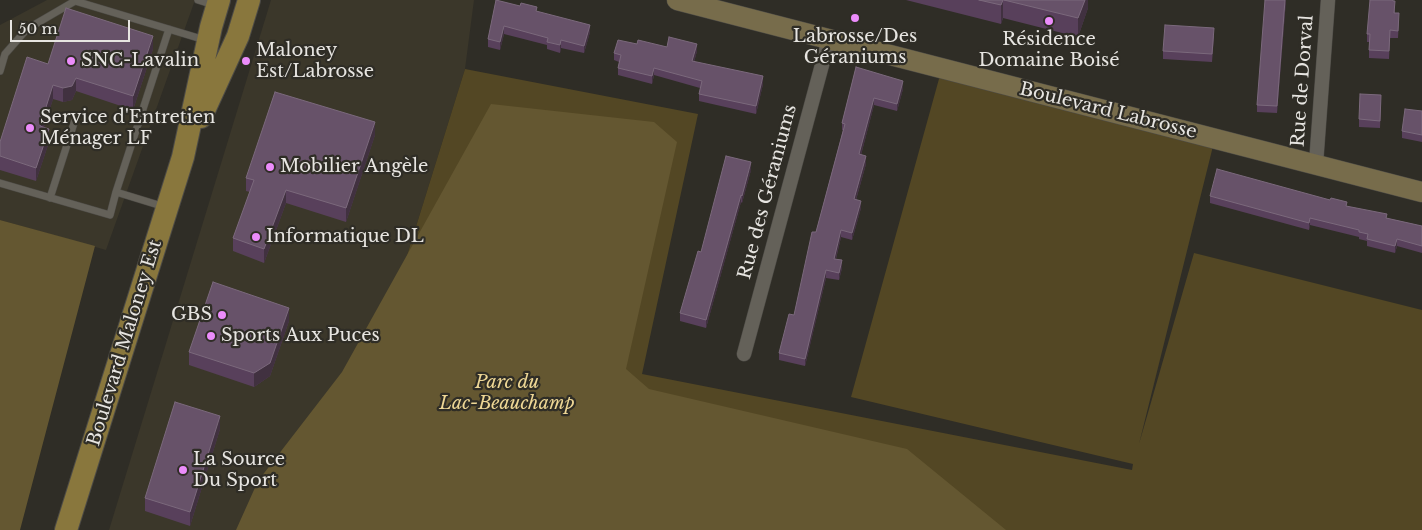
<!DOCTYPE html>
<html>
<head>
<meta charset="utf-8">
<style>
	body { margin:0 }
	#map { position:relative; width:1422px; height:530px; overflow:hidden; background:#2f2d26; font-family:"Libre Baskerville",serif }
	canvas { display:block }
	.scale { position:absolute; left:10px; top:20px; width:120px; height:22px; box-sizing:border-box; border:2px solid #e7e5e1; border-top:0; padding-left:6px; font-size:15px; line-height:18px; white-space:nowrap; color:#e7e5e1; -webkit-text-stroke:4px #2f2d26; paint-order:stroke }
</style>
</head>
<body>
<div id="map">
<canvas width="1422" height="530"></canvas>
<div class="scale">50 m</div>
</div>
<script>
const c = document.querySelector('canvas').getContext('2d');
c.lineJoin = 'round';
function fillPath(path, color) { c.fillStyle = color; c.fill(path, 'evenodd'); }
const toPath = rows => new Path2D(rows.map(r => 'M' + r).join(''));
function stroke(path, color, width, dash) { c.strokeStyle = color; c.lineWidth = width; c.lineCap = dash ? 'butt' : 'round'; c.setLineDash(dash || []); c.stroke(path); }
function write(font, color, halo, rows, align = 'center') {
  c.font = font + ' "Libre Baskerville",serif'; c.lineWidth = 4.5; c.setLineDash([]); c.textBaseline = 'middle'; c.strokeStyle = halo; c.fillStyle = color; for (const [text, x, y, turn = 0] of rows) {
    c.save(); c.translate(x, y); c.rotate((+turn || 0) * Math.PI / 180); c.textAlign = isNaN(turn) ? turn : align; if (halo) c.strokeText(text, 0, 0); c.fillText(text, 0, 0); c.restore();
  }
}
fillPath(toPath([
	[47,0,195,0,106,250,0,220,0,25],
	[271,0,474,0,465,69,363,397,256,530,109,530]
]), '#3b372a');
fillPath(toPath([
	[942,68,1215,138,1139,444,1194,253,1422,310,1422,530,256,530,363,397,465,69,698,114,642,374,1132,470,1133,464,851,397]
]), '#534724');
fillPath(toPath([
	[491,104,654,122,677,142,626,369,649,389,907,449,1006,530,236,530,258,481,342,372],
	[0,220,95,246,20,530,0,530]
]), '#645731');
const lane = toPath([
	[198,0,214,5],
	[0,71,5,54,27,29,75,1,205,40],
	[0,183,110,215,116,192,165,207],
	[116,192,169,29],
	[50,198,75,120]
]);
const street = toPath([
	[1316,164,1328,0],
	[744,354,829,39]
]);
const secondary = toPath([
	[677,0,1422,192]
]);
const primary = toPath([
	[201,117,238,36,249,0],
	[66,530,183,157,211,27,219,0]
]);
stroke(lane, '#4d4b46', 8);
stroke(street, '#4d4b46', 15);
stroke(secondary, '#4d4b46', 21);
stroke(primary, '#4d4b46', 24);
stroke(lane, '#646159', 7);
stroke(street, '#646159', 14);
stroke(secondary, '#776c4b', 20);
stroke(primary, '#89773d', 22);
fillPath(toPath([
	[496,0,537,12,590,32,584,53,561,48,560,53,547,49,547,45,504,34,500,50,488,47,488,39],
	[906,0,1088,0,1088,8,1078,37,1003,18,1001,24],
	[1286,0,1277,113,1257,112,1257,105],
	[1393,1,1395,13,1399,20,1398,38,1390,38,1389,59,1369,58,1369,42,1367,42,1367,34],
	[1214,36,1212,62,1163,59,1163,51],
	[667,47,697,51,694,62,763,84,756,114,699,101,699,94,700,88,654,75,652,84,618,75,618,68,619,62,614,60,614,53],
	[153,49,133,110,76,91,72,100,63,102,53,99,44,127,49,142,36,181,0,170,0,142,48,64],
	[856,67,903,89,897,111,874,105,861,155,866,164,856,200,861,208,852,240,841,237,836,259,842,268,839,280,826,278,805,366,779,360,779,353,794,315,843,130,842,130,842,123],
	[1381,102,1380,128,1359,127,1359,119],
	[1422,111,1422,142,1402,138,1402,131],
	[375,135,346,222,286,203,264,263,233,251,233,238,250,192,246,191,246,178],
	[751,170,742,203,741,202,706,328,680,321,680,313],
	[1210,196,1347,206,1387,218,1422,226,1422,253,1397,246,1395,253,1367,246,1367,241,1359,239,1359,237,1310,225,1309,230,1210,203],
	[289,321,270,376,254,387,189,365,189,352],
	[220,429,190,526,145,511,145,498]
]), '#58405b');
fillPath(toPath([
	[1003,0,1003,18,1001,24,1001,5],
	[1085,0,1088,0,1088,8,1078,37,1078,18],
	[1285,0,1286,0,1277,113,1277,106],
	[590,25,590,32,584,53,584,46],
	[504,26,504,34,500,50,500,42],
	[153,36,153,49,133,110,133,96],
	[561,40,561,48,560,53,560,45],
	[697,44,697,51,692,69,692,61],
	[654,68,654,75,652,84,652,76],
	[763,76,763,84,756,114,756,106],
	[76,78,76,91,72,100,63,102,63,88],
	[903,81,903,89,897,111,897,104],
	[53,85,53,99,40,140,40,126],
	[874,98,874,105,859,162,859,154],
	[375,122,375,135,346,222,346,208],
	[49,129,49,142,36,181,36,168],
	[866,156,866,164,854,206,854,199],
	[751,162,751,170,742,203,742,196],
	[286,190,286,203,264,263,264,249],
	[741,195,741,202,706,328,706,320],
	[861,201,861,208,852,240,852,233],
	[1310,218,1310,225,1309,230,1309,223],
	[841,230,841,237,834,266,834,259],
	[1397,239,1397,246,1395,253,1395,246],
	[842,260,842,268,839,280,839,273],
	[826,270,826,278,805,366,805,359],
	[289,308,289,321,270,376,254,387,254,373],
	[220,416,220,429,190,526,190,512]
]), '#413140');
const building = toPath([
	[496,0,520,6,521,3,537,7,536,11,590,25,584,46,561,40,560,45,547,42,548,38,504,26,500,42,488,39,496,0],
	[979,0,1003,0,1001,5,979,0],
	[1004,0,1085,0,1078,18,1004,0],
	[1265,0,1285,0,1277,106,1257,105,1265,0],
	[1370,0,1393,0,1393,1,1395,1,1394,13,1399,13,1398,31,1390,30,1389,51,1369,50,1370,34,1367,34,1370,0],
	[66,8,153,36,133,96,76,78,72,86,63,88,53,85,40,126,49,129,36,168,0,156,0,142,27,57,48,64,66,8],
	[1165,25,1214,28,1212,54,1163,51,1165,25],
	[669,37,697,44,692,61,763,76,756,106,699,94,702,81,654,68,652,76,618,68,621,55,614,53,618,40,637,44,638,40,667,47,669,37],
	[856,67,903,81,897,104,874,98,859,154,866,156,854,199,861,201,852,233,841,230,834,259,842,260,839,273,826,270,805,359,779,353,789,314,794,315,812,232,816,232,845,124,842,123,856,67],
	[275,92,375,122,346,208,286,190,264,249,233,238,254,180,246,178,275,92],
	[1360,94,1381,95,1380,121,1359,119,1360,94],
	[1405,109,1422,111,1422,135,1402,131,1405,109],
	[726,156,751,162,742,196,741,195,706,320,680,313,698,251,701,252,726,156],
	[1217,169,1330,200,1331,198,1347,202,1346,206,1387,214,1386,218,1422,226,1422,246,1397,239,1395,246,1367,239,1368,234,1359,232,1359,230,1310,218,1309,223,1210,196,1217,169],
	[213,282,289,308,270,363,254,373,189,352,213,282],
	[175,402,220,416,190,512,145,498,175,402]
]);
fillPath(building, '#675269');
stroke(building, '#7b697c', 1);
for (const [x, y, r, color] of [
	[855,18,5,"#ec8cfb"],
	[1049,21,5,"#ec8cfb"],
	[71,61,5,"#ec8cfb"],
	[246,61,5,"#ec8cfb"],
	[30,128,5,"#ec8cfb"],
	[270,167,5,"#ec8cfb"],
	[256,237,5,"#ec8cfb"],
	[222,315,5,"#ec8cfb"],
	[211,336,5,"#ec8cfb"],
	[183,470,5,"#ec8cfb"]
]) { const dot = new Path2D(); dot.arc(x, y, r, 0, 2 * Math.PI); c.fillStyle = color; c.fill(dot); stroke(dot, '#2f2d26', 2); }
write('18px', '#e7e5e1', '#2f2d26', [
	["Labrosse/Des",855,37,"center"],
	["Géraniums",855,58,"center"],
	["Résidence",1049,40,"center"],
	["Domaine Boisé",1049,61,"center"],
	["Maloney",256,51],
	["Est/Labrosse",256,72],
	["SNC-Lavalin",81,61],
	["Service d'Entretien",40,118],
	["Ménager LF",40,139],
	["Mobilier Angèle",280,167],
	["Informatique DL",266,237],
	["GBS",212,315,"right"],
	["Sports Aux Puces",221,336],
	["La Source",193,460],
	["Du Sport",193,481]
], 'left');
write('18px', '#e7e5e1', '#2f2d26', [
	["Rue de Dorval",1303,81,-86],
	["Boulevard Labrosse",1108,111,14],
	["Rue des Géraniums",768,192,-75],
	["Boulevard Maloney Est",125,343,-73]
]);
write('italic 18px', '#eed795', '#2f2d26', [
	["Parc du",507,383],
	["Lac-Beauchamp",507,404]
]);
</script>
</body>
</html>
